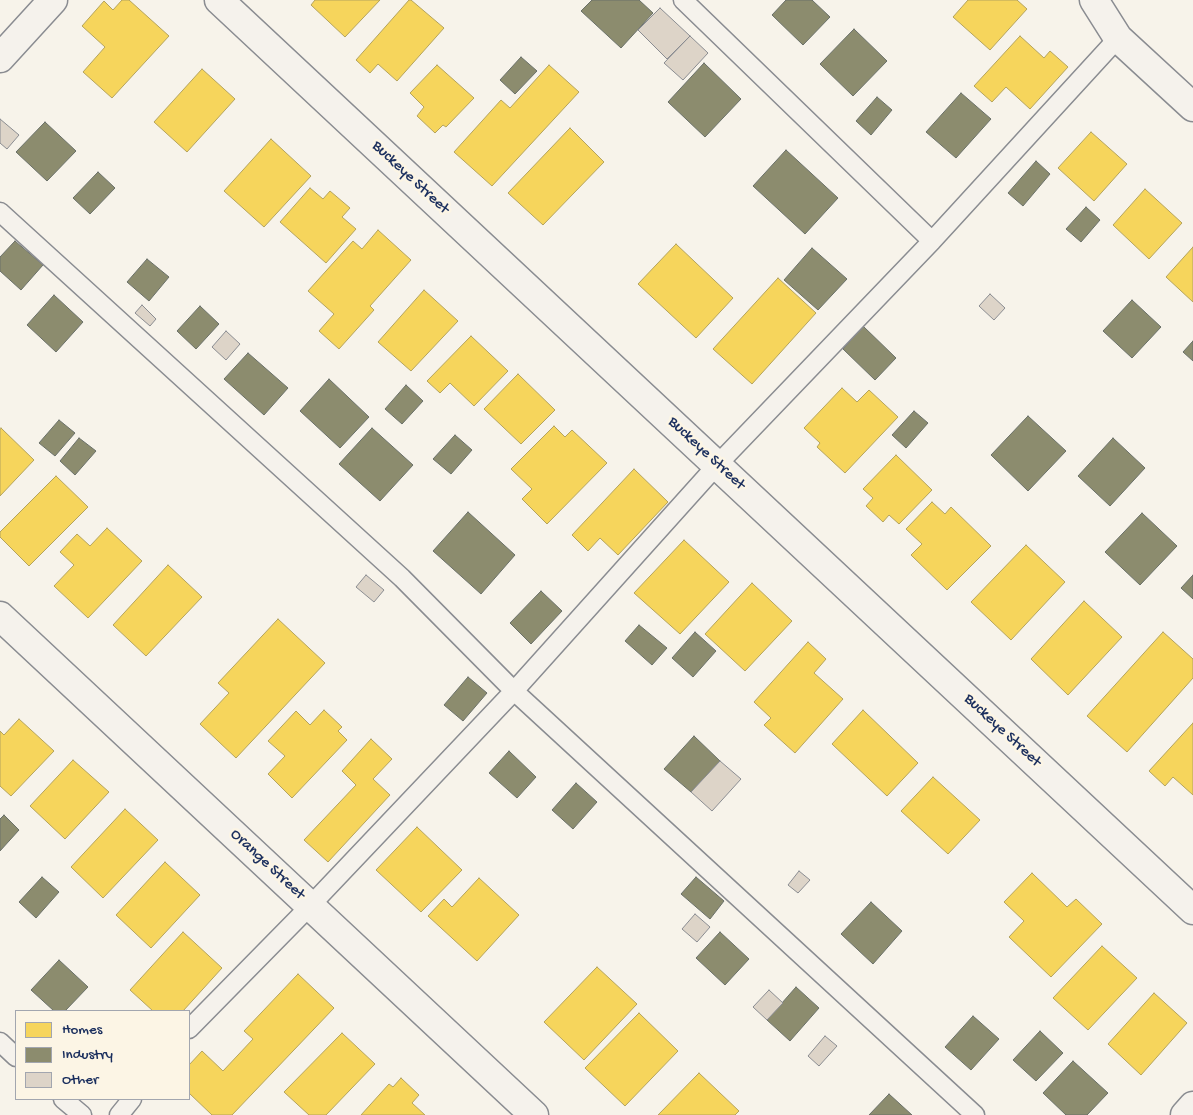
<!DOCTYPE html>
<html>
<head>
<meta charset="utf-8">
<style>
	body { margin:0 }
	#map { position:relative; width:1193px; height:1115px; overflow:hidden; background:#f7f3ea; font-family:"Gochi Hand",sans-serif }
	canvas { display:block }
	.legend { position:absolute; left:15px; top:1010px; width:175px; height:90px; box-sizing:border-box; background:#fcf5e5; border:1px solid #a2a6af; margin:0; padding:6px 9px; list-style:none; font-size:15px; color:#1b2f5e }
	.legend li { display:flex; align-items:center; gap:10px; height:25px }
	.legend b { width:25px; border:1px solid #a2a6af }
</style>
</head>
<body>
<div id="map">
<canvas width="1193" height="1115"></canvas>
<ul class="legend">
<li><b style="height:14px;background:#f6d55c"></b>Homes</li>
<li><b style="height:14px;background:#8c8c6e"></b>Industry</li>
<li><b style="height:14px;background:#ddd4c8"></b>Other</li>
</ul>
</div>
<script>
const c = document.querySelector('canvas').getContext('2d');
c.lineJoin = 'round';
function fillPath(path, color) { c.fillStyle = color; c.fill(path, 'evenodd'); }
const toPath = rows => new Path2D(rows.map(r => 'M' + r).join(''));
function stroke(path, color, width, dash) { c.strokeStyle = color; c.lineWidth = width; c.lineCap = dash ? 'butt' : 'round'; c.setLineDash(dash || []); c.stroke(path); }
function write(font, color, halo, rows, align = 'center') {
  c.font = font + ' "Gochi Hand",sans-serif'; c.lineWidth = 5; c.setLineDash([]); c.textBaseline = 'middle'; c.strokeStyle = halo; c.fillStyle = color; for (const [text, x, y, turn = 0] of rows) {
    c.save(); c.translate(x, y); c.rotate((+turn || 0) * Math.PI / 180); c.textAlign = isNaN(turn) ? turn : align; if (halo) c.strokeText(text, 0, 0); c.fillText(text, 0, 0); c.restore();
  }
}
const homes = toPath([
	[122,0,129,0,169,36,112,98,83,72,105,47,82,26,104,1,113,10,122,0],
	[315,0,380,0,345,37,311,5,315,0],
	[409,0,411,0,444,28,397,81,378,64,370,73,356,60,409,0],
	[968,0,1017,0,1027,9,990,50,953,17,968,0],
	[1020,36,1044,58,1050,51,1068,67,1030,109,1006,87,992,102,974,86,1020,36],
	[437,65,474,98,446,127,443,125,435,133,417,116,424,107,410,93,437,65],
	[549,65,579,92,492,186,454,152,501,100,510,108,549,65],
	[202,69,235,99,187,152,154,122,202,69],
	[570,128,604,162,543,225,508,193,570,128],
	[1091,132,1127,164,1094,201,1058,168,1091,132],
	[271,139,311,176,264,227,224,191,271,139],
	[310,188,323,199,330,191,350,208,342,217,356,229,326,263,280,222,310,188],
	[1145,189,1182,223,1149,259,1113,225,1145,189],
	[378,230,411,260,370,306,374,310,339,349,319,331,334,314,308,291,353,241,362,249,378,230],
	[676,244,733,298,696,338,638,284,676,244],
	[1193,247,1193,302,1166,277,1193,247],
	[778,278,816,313,752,384,713,349,778,278],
	[424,290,458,321,411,371,378,342,424,290],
	[471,336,508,371,474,406,450,383,440,393,427,381,471,336],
	[518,374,555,410,521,444,484,409,518,374],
	[842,388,857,402,869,390,898,417,845,473,817,447,820,443,804,428,842,388],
	[554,426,565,437,572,430,607,463,547,524,522,499,532,489,511,469,554,426],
	[1,428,34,460,0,496,0,430,1,428],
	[896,455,932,490,899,524,889,515,883,522,866,506,873,498,863,489,896,455],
	[634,469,668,502,618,555,600,538,588,551,572,535,634,469],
	[56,476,88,507,29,566,0,537,0,532,56,476],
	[932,502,945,514,951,507,991,546,947,590,911,555,922,544,906,529,932,502],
	[107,528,142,561,88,618,54,586,74,565,60,552,77,534,90,546,107,528],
	[684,540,729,582,680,634,634,593,684,540],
	[1026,545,1065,582,1011,640,971,602,1026,545],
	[168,565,202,597,146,656,113,625,168,565],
	[752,583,792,621,745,671,705,634,752,583],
	[1084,601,1122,637,1068,695,1031,659,1084,601],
	[278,619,325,663,236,758,200,724,229,693,218,683,278,619],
	[1163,632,1193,659,1193,678,1127,752,1087,716,1163,632],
	[808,642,826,659,814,673,843,699,795,753,764,725,771,718,754,702,808,642],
	[324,710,342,727,338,731,347,740,292,798,268,774,285,756,268,741,296,711,310,725,324,710],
	[863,710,918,763,887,796,832,744,863,710],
	[19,719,54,751,11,796,0,786,0,731,4,735,19,719],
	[1193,723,1193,795,1173,777,1165,786,1149,771,1193,723],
	[371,739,392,759,373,779,390,795,328,862,304,840,356,785,342,771,371,739],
	[73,760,109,792,65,839,30,806,73,760],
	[933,777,980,820,948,854,901,811,933,777],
	[125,809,158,840,103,898,71,867,125,809],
	[417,827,462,870,421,912,376,870,417,827],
	[165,862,200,895,151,948,116,915,165,862],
	[1032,873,1067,907,1076,899,1102,924,1051,977,1009,937,1024,921,1004,902,1032,873],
	[479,878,519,915,477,961,428,916,444,899,452,907,479,878],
	[183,932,222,968,183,1011,153,1011,130,990,183,932],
	[1102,946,1137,978,1088,1030,1053,998,1102,946],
	[597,967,637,1004,584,1060,544,1022,597,967],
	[298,974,334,1008,232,1115,212,1115,189,1093,189,1065,202,1051,223,1071,253,1039,244,1031,298,974],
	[1154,993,1187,1023,1141,1075,1108,1044,1154,993],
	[639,1013,678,1051,625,1106,585,1068,639,1013],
	[342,1033,375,1064,326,1115,309,1115,284,1092,342,1033],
	[699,1073,739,1111,735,1115,658,1115,699,1073],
	[401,1078,419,1095,412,1103,425,1115,361,1115,389,1084,393,1087,401,1078]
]);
fillPath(homes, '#f6d55c');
stroke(homes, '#b4a35d', 1);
const industry = toPath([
	[592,0,639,0,653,13,621,48,581,11,592,0],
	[786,0,812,0,830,17,803,45,772,15,786,0],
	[854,29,887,61,853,96,820,64,854,29],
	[521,57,537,71,515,94,500,80,521,57],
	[704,63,741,99,705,137,668,102,704,63],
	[961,93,991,119,956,158,926,132,961,93],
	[877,97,892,110,871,135,856,121,877,97],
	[45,122,76,151,47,181,16,152,45,122],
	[786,150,838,198,805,234,753,186,786,150],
	[1036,161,1050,174,1023,206,1008,193,1036,161],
	[98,172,115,188,90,214,73,198,98,172],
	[1086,207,1100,220,1081,242,1066,229,1086,207],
	[15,241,43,265,21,290,0,271,0,257,15,241],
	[812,248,847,279,818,310,784,280,812,248],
	[147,259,169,277,149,301,127,282,147,259],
	[54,295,83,322,56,352,27,325,54,295],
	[1132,300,1161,327,1132,358,1103,331,1132,300],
	[200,306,219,324,196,349,177,331,200,306],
	[863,326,896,358,875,380,843,349,863,326],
	[1193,341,1193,361,1183,352,1193,341],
	[248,353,288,388,264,415,224,379,248,353],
	[329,379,369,417,340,448,300,411,329,379],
	[406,385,423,401,402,424,385,409,406,385],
	[914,411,928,423,906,448,892,435,914,411],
	[1028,416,1066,451,1028,491,991,455,1028,416],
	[59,420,75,433,55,456,39,443,59,420],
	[372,428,413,465,380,501,339,464,372,428],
	[455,435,472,450,451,474,433,459,455,435],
	[79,438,96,451,75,475,60,461,79,438],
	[1113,438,1145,468,1110,506,1078,476,1113,438],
	[468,512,515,555,481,594,433,551,468,512],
	[1142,513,1177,546,1140,585,1105,552,1142,513],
	[1193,575,1193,599,1181,588,1193,575],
	[541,591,562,611,531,644,510,623,541,591],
	[639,625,667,648,652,665,625,641,639,625],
	[695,632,716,651,693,677,672,658,695,632],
	[468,677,487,693,463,721,444,705,468,677],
	[694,736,720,761,691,792,664,769,694,736],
	[509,751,536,777,517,798,489,773,509,751],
	[576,783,597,802,573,829,552,810,576,783],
	[4,815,19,830,0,851,0,819,4,815],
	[42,877,59,892,36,918,19,902,42,877],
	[696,877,724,901,710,919,681,894,696,877],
	[871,902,902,931,873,964,841,934,871,902],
	[720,932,749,959,725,985,696,958,720,932],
	[59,960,88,987,65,1011,54,1011,31,990,59,960],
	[796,987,819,1008,790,1041,767,1020,796,987],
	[973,1016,999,1039,971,1070,945,1047,973,1016],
	[1040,1031,1063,1053,1036,1081,1013,1060,1040,1031],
	[1073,1061,1108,1093,1087,1115,1066,1115,1043,1093,1073,1061],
	[889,1094,912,1115,869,1115,889,1094]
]);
fillPath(industry, '#8c8c6e');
stroke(industry, '#6a7069', 1);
const building = toPath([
	[660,8,690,36,667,59,638,30,660,8],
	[690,36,708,53,683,80,664,63,690,36],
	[0,119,19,135,7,149,0,143,0,119],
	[990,294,1005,308,994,320,979,306,990,294],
	[142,305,156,319,150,326,135,313,142,305],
	[226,331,240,344,226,360,212,347,226,331],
	[366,575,384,590,374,602,356,587,366,575],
	[720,761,741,779,712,811,691,792,720,761],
	[799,871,810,880,798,893,788,885,799,871],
	[695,914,710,927,697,942,682,929,695,914],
	[769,990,783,1003,767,1020,753,1007,769,990],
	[825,1036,837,1046,819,1066,808,1056,825,1036]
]);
fillPath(building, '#ddd4c8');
stroke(building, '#8a8c91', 1);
const service = toPath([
	[683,0,932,241],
	[0,212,402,578,514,691,975,1115],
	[189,1029,310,906,514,691,717,465,932,241,1118,38],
	[0,1042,16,1057],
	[63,1099,82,1115],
	[119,1115,132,1099]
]);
const minor = toPath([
	[219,0,1193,910],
	[1094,0,1118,38,1193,107],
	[0,58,53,0],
	[0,616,534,1115],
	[1185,1115,1193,1106]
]);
stroke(service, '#8a8c91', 21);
stroke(minor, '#8a8c91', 31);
stroke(service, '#f5f2ec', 18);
stroke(minor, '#f5f2ec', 28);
write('16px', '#1b2f5e', '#fcf5e5', [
	["Buckeye Street",410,178,43],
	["Buckeye Street",706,454,43],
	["Buckeye Street",1002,731,43],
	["Orange Street",267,865,43]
]);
</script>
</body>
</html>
